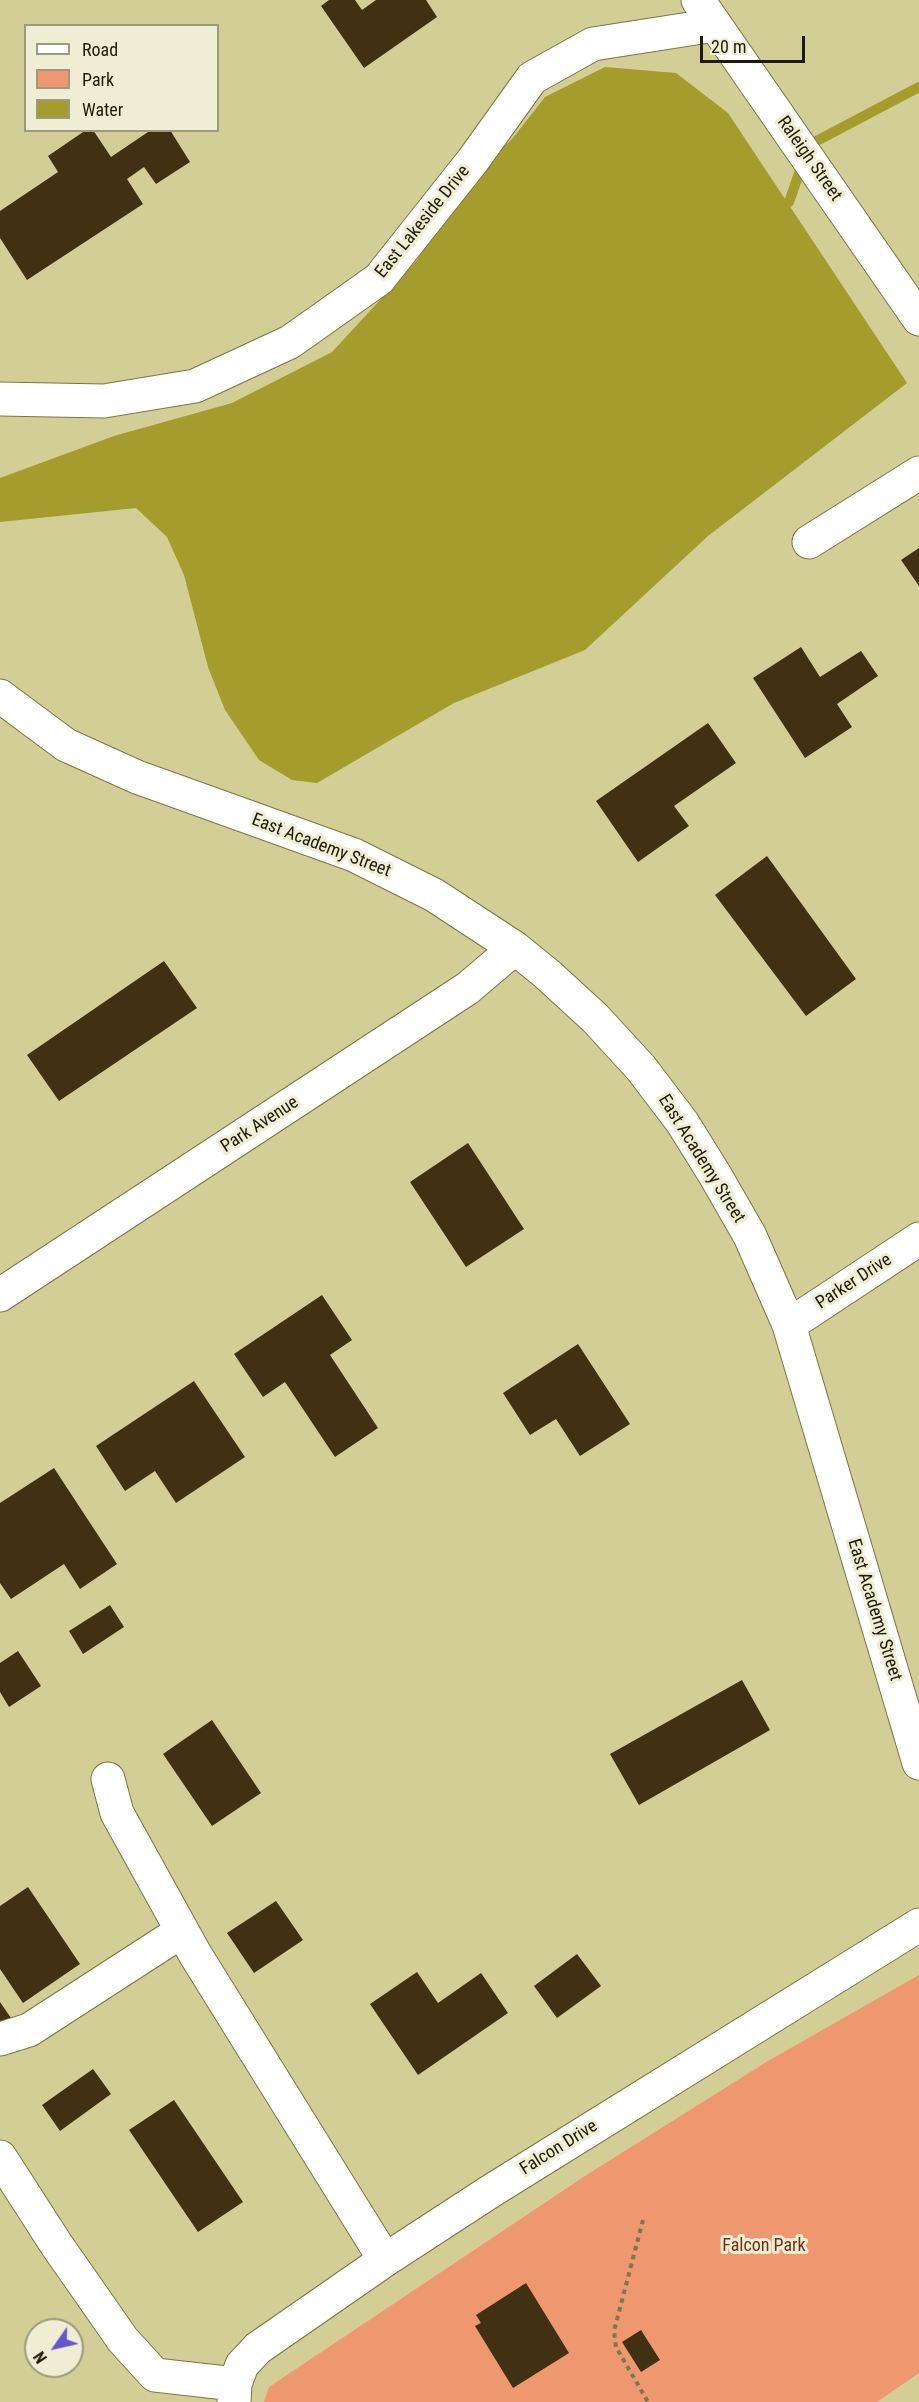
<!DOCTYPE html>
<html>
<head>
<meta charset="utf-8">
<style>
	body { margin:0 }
	#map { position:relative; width:919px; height:2402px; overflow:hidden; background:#d2ce96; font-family:"Roboto Condensed",sans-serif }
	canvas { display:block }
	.legend { position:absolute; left:24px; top:24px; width:195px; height:108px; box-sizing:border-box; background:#efedd2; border:2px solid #9b9980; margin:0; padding:8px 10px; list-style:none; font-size:18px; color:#1e1c06 }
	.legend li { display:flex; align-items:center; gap:12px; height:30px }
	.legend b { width:30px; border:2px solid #9b9980 }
	.north { position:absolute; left:24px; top:2318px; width:60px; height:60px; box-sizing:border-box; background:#efedd2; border:2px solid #9b9980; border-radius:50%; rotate:236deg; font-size:16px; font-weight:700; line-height:24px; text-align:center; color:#1e1c06 }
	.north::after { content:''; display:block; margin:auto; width:21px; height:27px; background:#6655cf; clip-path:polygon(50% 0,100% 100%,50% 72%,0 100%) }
	.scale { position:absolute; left:700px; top:36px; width:105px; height:27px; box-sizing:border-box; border:3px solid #1e1c06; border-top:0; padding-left:8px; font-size:18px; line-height:21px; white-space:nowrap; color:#1e1c06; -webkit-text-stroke:4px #efedd2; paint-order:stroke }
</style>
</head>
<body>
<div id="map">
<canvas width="919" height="2402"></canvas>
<ul class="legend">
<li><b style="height:8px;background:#fff"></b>Road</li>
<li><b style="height:16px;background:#ef976f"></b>Park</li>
<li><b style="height:16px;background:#a59c2e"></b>Water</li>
</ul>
<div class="north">N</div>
<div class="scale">20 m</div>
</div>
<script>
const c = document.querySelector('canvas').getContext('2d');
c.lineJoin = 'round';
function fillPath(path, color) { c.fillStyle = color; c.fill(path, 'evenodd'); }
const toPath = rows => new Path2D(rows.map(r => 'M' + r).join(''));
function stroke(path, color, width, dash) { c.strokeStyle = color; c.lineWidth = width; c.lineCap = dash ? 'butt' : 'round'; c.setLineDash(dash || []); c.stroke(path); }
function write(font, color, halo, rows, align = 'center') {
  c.font = font + ' "Roboto Condensed",sans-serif'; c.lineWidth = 6; c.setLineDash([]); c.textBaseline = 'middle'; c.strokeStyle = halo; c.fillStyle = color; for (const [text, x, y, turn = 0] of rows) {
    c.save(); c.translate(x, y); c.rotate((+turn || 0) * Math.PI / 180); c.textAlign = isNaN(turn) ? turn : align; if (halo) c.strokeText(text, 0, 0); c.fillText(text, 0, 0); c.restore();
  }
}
fillPath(toPath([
	[919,1975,919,2373,877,2402,264,2402,269,2387,585,2176,768,2061]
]), '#ef976f');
fillPath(toPath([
	[605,67,676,73,728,113,907,383,708,536,585,650,454,703,317,783,292,780,259,760,225,710,208,667,184,575,167,537,136,508,0,522,0,478,114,436,232,403,332,352,416,261,474,175,512,139,545,97]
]), '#a59c2e');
stroke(toPath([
	[776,205,789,202,809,145,919,87]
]), '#a59c2e', 10);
fillPath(toPath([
	[329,0,355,0,362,10,376,0,426,0,437,17,364,68,321,6],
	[86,130,93,130,111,157,151,130,170,130,190,162,156,184,144,167,127,179,143,204,27,280,0,238,0,211,58,172,48,156],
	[919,548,919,586,901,560],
	[801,647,820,677,861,651,878,676,837,704,852,727,805,758,753,678],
	[708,723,736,763,674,806,689,826,638,862,596,801],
	[767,856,856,979,806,1016,715,895],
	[164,961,197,1008,59,1101,27,1055],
	[468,1143,524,1229,466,1267,410,1182],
	[322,1295,352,1340,330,1355,378,1428,335,1457,285,1382,263,1397,234,1354],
	[578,1344,630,1424,580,1456,556,1419,530,1435,503,1393],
	[194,1381,245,1457,176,1503,155,1471,125,1491,96,1446],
	[54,1468,117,1564,80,1589,64,1564,11,1599,0,1583,0,1503],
	[110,1605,124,1627,83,1654,69,1631],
	[18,1651,41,1686,9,1707,0,1692,0,1663],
	[742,1680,770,1730,639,1805,610,1754],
	[212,1720,261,1793,212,1826,163,1754],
	[28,1887,80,1964,23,2003,0,1969,0,1906],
	[276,1901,303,1940,254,1973,227,1933],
	[577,1954,601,1986,557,2018,534,1986],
	[417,1972,438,2003,481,1973,508,2013,418,2075,370,2004],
	[0,2002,11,2018,0,2025],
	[93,2069,111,2094,60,2131,42,2105],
	[174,2100,243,2202,198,2232,129,2130],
	[526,2283,569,2353,513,2388,475,2326,481,2323,476,2315],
	[641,2330,660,2360,641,2372,622,2342]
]), '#3f3111');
const minor = toPath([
	[698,0,919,319],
	[0,399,104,401,195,386,290,342,379,279,474,159,532,78,593,44,715,25],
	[809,542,919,473],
	[0,696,66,745,137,777,354,855,434,895,515,948,547,974,595,1018,641,1068,682,1122,715,1175,750,1236,789,1325,919,1763],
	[0,1295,468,988,515,948],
	[789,1325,919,1239],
	[108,1779,117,1813,195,1954,385,2260],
	[0,2039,29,2030,182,1931],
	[0,2157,56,2244,123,2340,155,2375,235,2384],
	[234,2402,235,2384,242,2365,258,2348,385,2260,491,2191,919,1925]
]);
stroke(minor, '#7b7742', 35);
stroke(toPath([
	[643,2220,614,2331,616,2347,648,2402]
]), '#7b7850', 4, [4.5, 4.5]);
stroke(minor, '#fff', 33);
write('18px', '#1e1c06', '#efedd2', [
	["Raleigh Street",809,159,55],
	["East Lakeside Drive",423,222,-51],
	["East Academy Street",321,846,21],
	["Park Avenue",260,1125,-33],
	["East Academy Street",701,1159,58],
	["Parker Drive",854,1282,-33],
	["East Academy Street",874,1610,73],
	["Falcon Drive",559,2148,-32]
]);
write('18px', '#6c3112', '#efedd2', [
	["Falcon Park",764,2246]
]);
</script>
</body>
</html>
